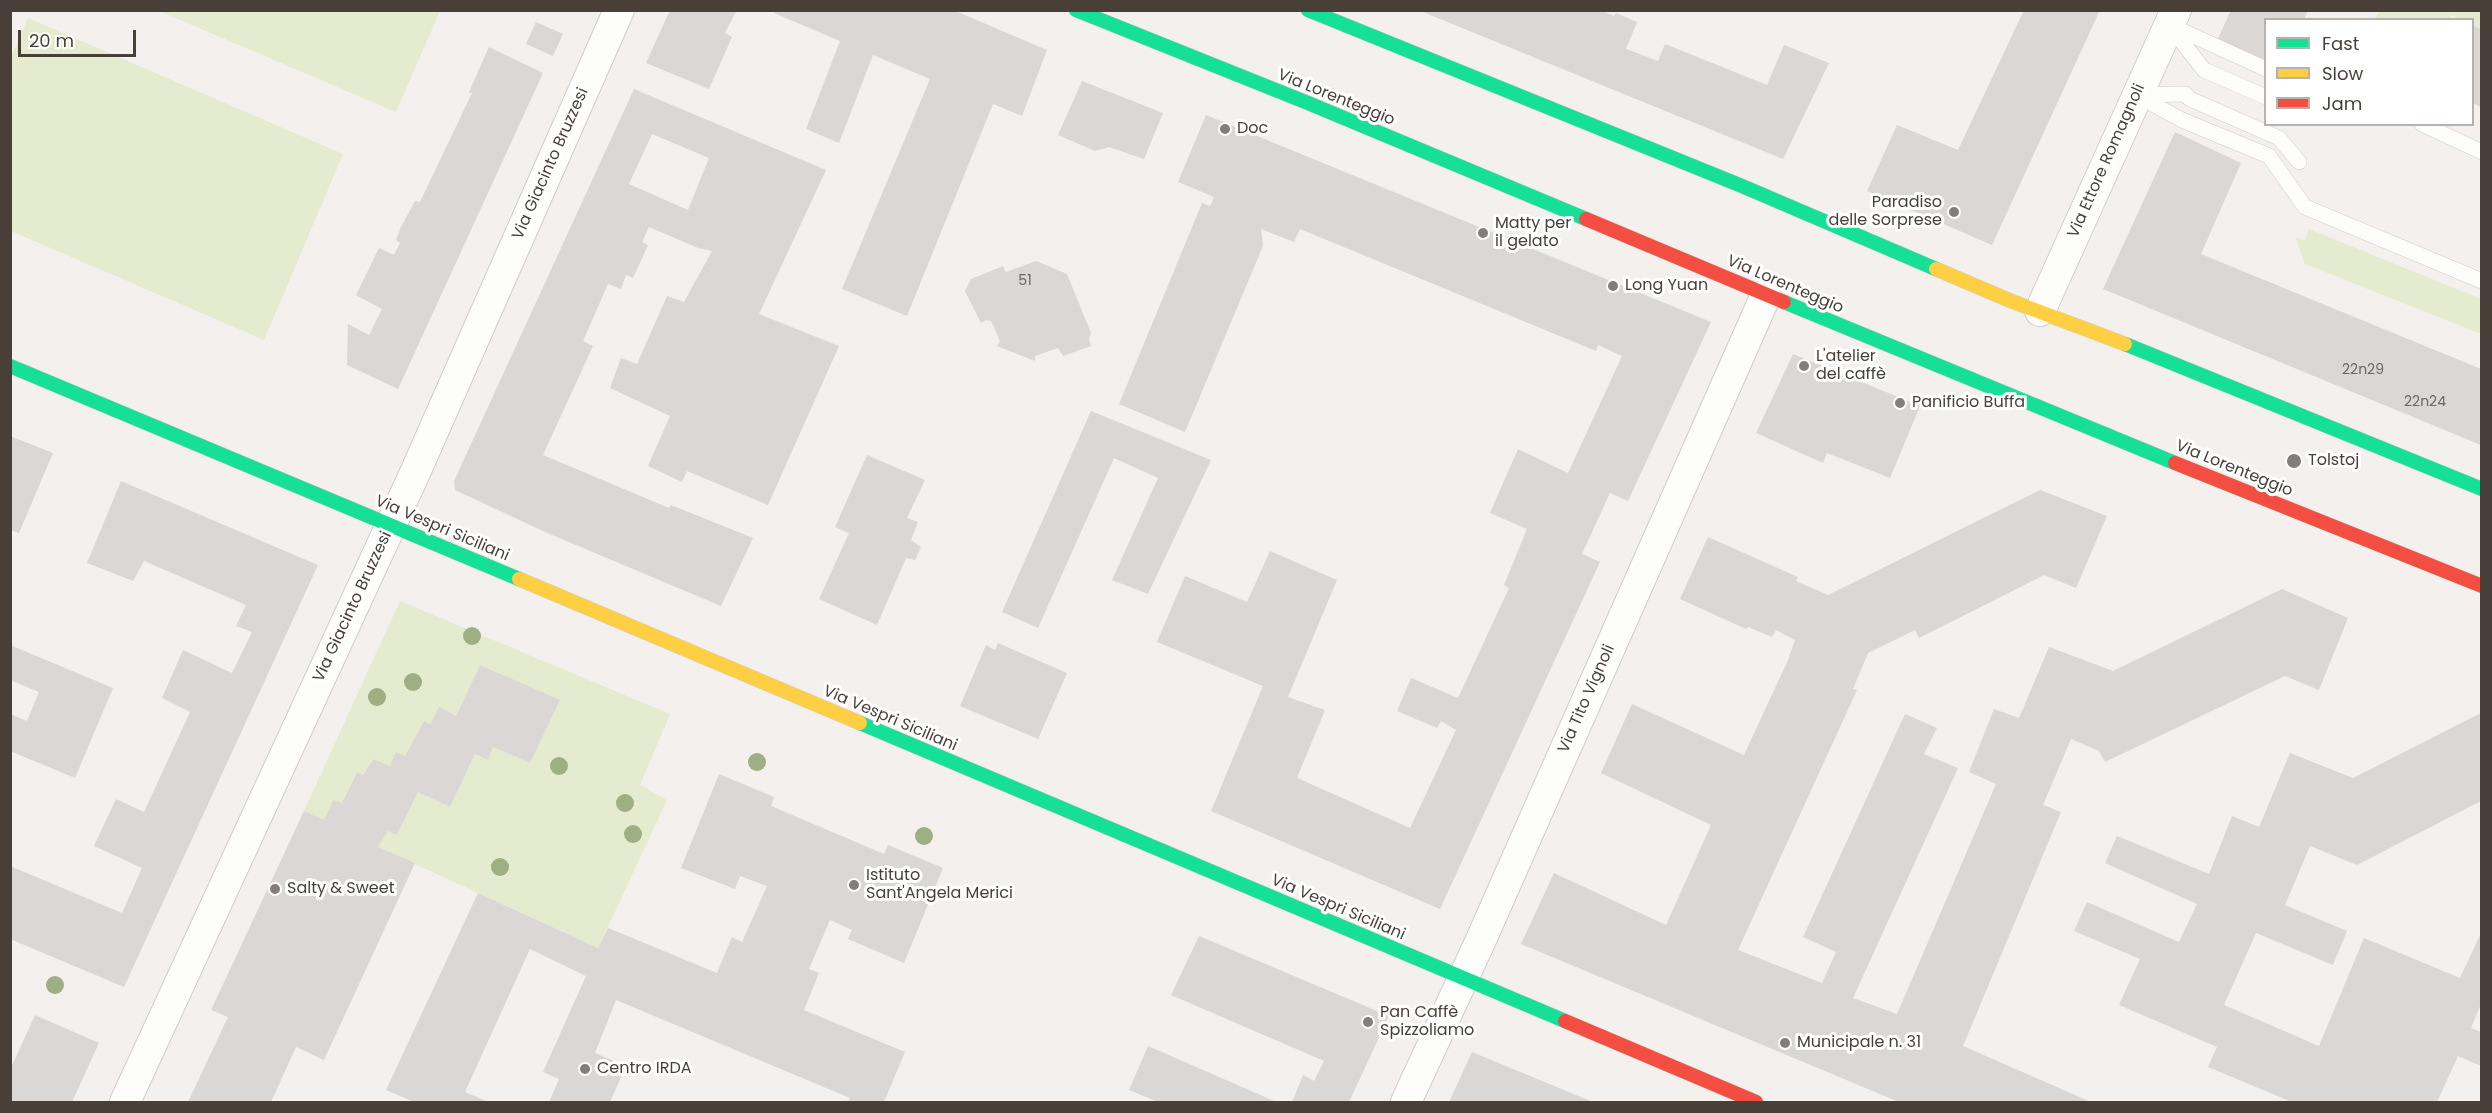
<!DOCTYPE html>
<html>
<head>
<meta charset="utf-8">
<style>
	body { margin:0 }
	#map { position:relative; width:2492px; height:1113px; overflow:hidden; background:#f3f0ed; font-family:Poppins,sans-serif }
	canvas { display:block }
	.frame { position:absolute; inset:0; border:12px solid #493f39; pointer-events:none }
	.legend { position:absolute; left:2264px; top:18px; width:210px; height:108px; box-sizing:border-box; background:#fff; border:2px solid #b6b2b0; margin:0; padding:8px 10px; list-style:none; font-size:18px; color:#493f39 }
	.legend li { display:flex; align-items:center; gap:12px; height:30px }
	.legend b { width:30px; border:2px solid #b6b2b0 }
	.scale { position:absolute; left:18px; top:30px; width:118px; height:27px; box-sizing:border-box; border:3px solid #493f39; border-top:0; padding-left:8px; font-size:18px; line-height:21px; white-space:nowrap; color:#493f39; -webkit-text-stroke:4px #fff; paint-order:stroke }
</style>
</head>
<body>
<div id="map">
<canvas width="2492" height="1113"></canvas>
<div class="frame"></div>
<ul class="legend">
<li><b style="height:8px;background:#16e098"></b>Fast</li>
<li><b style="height:8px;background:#ffcf43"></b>Slow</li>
<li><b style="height:8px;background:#f24e42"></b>Jam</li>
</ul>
<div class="scale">20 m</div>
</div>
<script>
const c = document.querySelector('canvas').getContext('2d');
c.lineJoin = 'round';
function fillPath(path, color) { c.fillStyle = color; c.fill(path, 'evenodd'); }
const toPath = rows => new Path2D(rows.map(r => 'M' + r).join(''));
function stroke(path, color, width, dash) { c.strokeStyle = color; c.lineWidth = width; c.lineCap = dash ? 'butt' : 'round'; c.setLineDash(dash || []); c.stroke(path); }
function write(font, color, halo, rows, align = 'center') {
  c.font = font + ' Poppins,sans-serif'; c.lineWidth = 6; c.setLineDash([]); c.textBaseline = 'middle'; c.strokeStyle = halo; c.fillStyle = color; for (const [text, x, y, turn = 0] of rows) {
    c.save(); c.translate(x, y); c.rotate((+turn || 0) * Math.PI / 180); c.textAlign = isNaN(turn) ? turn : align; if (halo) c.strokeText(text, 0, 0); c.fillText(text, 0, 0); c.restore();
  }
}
fillPath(toPath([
	[159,11,440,10,440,11,396,112],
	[2379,11,2481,11,2481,29,2473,25,2472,20,2460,19,2451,15,2449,19,2375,19],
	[28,18,343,154,264,340,11,231,11,58],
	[2309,229,2481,299,2481,334,2305,264,2295,237,2304,240],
	[400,601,670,714,640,785,667,800,598,948,378,847,388,831,397,834,418,792,450,807,475,754,488,760,493,747,530,763,559,700,480,665,456,716,439,707,430,724,424,721,405,756,396,753,390,766,372,759,363,775,356,773,342,803,333,800,324,820,304,811]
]), '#e5ebce');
fillPath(toPath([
	[670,10,737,10,725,33,732,37,709,89,646,63],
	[775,10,953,10,1047,50,1022,116,993,104,907,316,842,289,930,79,873,55,839,143,806,129,840,41,774,13],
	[1418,10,1601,10,1614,16,1616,13,1637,22,1626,49,1658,61,1665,44,1767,85,1784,45,1829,63,1783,159],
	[2024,10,2100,10,1992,245,1867,191,1897,125,1958,150],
	[2231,10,2308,10,2304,20,2265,20,2265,61,2217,41],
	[536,22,563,34,553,56,526,44],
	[2472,25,2481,29,2481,107,2472,103],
	[489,47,543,73,398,389,347,365,348,324,369,335,382,309,356,295,379,248,394,255,400,243,396,240,401,227,415,201,420,202,472,93,469,92],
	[1082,81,1163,113,1144,159,1109,147,1095,151,1058,135],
	[634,89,826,170,759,314,839,346,768,505,687,471,682,482,648,466,670,416,610,388,621,358,637,364,667,296,684,302,712,251,698,248,649,227,642,242,648,245,633,278,626,275,621,289,608,284,583,341,593,346,543,455,669,508,671,505,753,538,721,606,545,532,455,490,454,481],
	[652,134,709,158,688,210,629,184],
	[1206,115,1711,322,1628,501,1610,493,1582,554,1600,562,1440,909,1211,811,1263,686,1157,642,1185,576,1247,602,1270,551,1337,580,1288,697,1325,710,1297,778,1410,828,1456,730,1441,721,1437,728,1397,711,1411,678,1458,698,1509,588,1504,585,1527,529,1490,513,1518,449,1568,473,1622,356,1598,345,1596,351,1300,229,1294,242,1261,229,1263,246,1185,432,1119,404,1202,203,1210,206,1214,197,1178,182],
	[2175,132,2241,163,2201,254,2481,369,2481,445,2103,289],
	[1036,261,1067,274,1091,333,1089,339,1091,346,1063,356,1058,348,1035,356,1035,361,997,346,1000,341,991,321,986,320,981,323,965,291,971,279,1003,266,1006,272],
	[1793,354,1920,406,1890,478,1827,453,1823,463,1756,433],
	[1091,411,1211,460,1148,594,1112,580,1158,478,1114,458,1038,628,1002,612],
	[10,436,53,453,19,533,10,530],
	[867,455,925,480,907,518,918,522,911,540,921,547,915,560,906,558,877,625,819,599,849,533,835,527],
	[121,481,318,565,124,987,10,939,10,866,122,913,142,868,94,846,116,799,144,812,190,712,162,698,183,650,232,673,252,632,236,626,246,605,144,561,133,581,87,563],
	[2040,490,2107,516,2076,588,2044,575,1919,638,1915,630,1868,653,1853,689,1857,690,1738,950,1822,983,1836,952,1803,937,1905,714,1937,728,1924,754,1958,768,1853,998,1897,1014,1996,784,1969,772,1994,709,2019,718,2049,647,2113,671,2282,589,2348,618,2319,690,2285,676,2105,762,2099,751,2071,739,2043,805,2061,812,1963,1046,2091,1102,1899,1102,1521,944,1554,873,1666,925,1711,825,1601,773,1632,704,1744,755,1788,660,1795,640,1776,630,1772,637,1748,627,1746,629,1680,599,1708,537,1798,577,1796,581,1828,595],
	[998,643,1067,673,1038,739,960,706,986,645,995,650],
	[10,645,113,688,75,778,10,751,10,714,27,721,39,692,10,680],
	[480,665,560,700,530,763,493,747,488,760,475,754,450,807,418,792,397,835,388,831,378,847,415,863,324,1060,296,1047,271,1102,188,1102,228,1017,211,1010,304,811,324,820,333,800,342,803,357,772,363,775,373,759,390,766,396,752,405,756,424,721,430,724,439,707,456,716],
	[2481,713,2481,801,2357,865,2310,846,2285,905,2347,931,2333,965,2256,933,2224,1005,2319,1046,2364,938,2460,978,2481,933,2481,1004,2471,1028,2481,1032,2481,1066,2458,1056,2437,1102,2292,1102,2208,1067,2217,1047,2119,1005,2140,959,2074,931,2087,902,2179,942,2197,904,2105,863,2117,836,2209,874,2232,816,2259,827,2290,753,2353,778],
	[719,774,774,797,771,806,884,854,888,845,943,868,904,963,848,939,852,930,830,920,809,969,819,973,804,1010,905,1052,884,1102,848,1102,850,1098,616,1000,595,1053,626,1066,610,1102,549,1102,559,1079,543,1072,586,976,530,949,465,1092,488,1102,414,1102,386,1090,478,893,598,948,608,928,717,973,732,937,742,942,767,886,740,876,735,889,681,868],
	[1199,936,1389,1016,1349,1102,1292,1102,1303,1075,1314,1081,1324,1061,1171,995],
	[35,1015,99,1043,72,1102,10,1102,10,1070],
	[1148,1046,1256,1093,1276,1102,1158,1102,1129,1090],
	[1472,1052,1593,1102,1449,1102]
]), '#dbd7d4');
const lane = toPath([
	[2169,25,2204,70,2266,97],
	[2174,27,2266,69],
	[2136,95,2182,120,2269,156,2305,207,2482,281],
	[2139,95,2185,94,2190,99,2279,138,2299,162],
	[2422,124,2482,152]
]);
const street = toPath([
	[2040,311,2176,10],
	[125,1102,414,475,619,10],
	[1406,1102,1480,942,1766,295]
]);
const fast = toPath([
	[1076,10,1308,103,1586,219],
	[1308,10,1742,186,1936,269],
	[1784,302,2175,463],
	[2125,344,2482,489],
	[10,366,519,579],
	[860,723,1565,1021]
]);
const slow = toPath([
	[1936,269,2011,301,2125,344],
	[519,579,860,723]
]);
const jam = toPath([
	[1586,219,1784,302],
	[2175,463,2482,586],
	[1565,1021,1756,1102]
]);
stroke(lane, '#d1cdca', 16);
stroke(street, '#d1cdca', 32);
stroke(fast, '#d5cec7', 15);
stroke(slow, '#d5cec7', 15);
stroke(jam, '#d5cec7', 15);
stroke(lane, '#fdfdfc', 15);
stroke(street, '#fdfdfc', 30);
stroke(fast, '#16e098', 14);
stroke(slow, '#ffcf43', 14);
stroke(jam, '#f24e42', 14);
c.fillStyle = '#9eaf83';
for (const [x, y] of [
	[472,636],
	[413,682],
	[377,697],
	[757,762],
	[559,766],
	[625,803],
	[633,834],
	[924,836],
	[500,867],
	[55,985]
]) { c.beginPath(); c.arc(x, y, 9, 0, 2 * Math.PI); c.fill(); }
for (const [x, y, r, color] of [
	[1225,129,6,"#847d78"],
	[1954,212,6,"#847d78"],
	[1483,233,6,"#847d78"],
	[1613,286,6,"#847d78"],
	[1804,366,6,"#847d78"],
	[1900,403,6,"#847d78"],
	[2294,461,8,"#847d78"],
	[854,885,6,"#847d78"],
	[275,889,6,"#847d78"],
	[1368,1022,6,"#847d78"],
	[1785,1043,6,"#847d78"],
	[585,1069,6,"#847d78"]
]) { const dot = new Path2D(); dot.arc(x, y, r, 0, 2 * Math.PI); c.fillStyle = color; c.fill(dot); stroke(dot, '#fff', 2); }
write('14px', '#6f6661', null, [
	["51",1025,281],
	["22n29",2363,370],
	["22n24",2425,402]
]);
write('16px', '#493f39', '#fff', [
	["Via Lorenteggio",1336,98,22],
	["Via Ettore Romagnoli",2107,161,-66],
	["Via Giacinto Bruzzesi",551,164,-66],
	["Via Lorenteggio",1785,285,23],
	["Via Lorenteggio",2234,469,22],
	["Via Vespri Siciliani",442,529,23],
	["Via Giacinto Bruzzesi",353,607,-65],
	["Via Tito Vignoli",1587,699,-66],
	["Via Vespri Siciliani",890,719,23],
	["Via Vespri Siciliani",1338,908,23]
]);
write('16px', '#493f39', '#fff', [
	["Doc",1237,129],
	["Paradiso",1942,203,"right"],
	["delle Sorprese",1942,221,"right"],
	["Matty per",1495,224],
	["il gelato",1495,242],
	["Long Yuan",1625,286],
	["L'atelier",1816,357],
	["del caffè",1816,375],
	["Panificio Buffa",1912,403],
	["Tolstoj",2308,461],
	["Istituto",866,876],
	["Sant'Angela Merici",866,894],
	["Salty & Sweet",287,889],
	["Pan Caffè",1380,1013],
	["Spizzoliamo",1380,1031],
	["Municipale n. 31",1797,1043],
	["Centro IRDA",597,1069]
], 'left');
</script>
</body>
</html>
